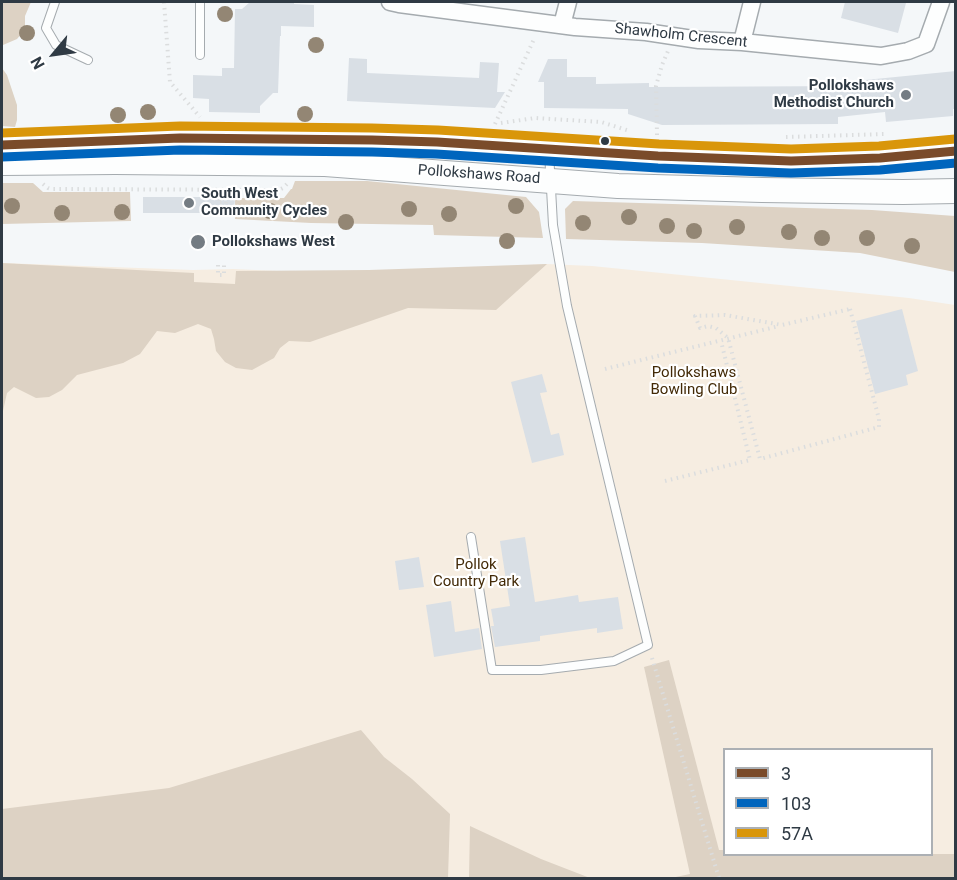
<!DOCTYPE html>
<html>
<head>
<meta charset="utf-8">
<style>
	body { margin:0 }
	#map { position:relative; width:957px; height:880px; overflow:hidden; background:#f4f7f9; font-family:Roboto,sans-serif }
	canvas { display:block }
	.frame { position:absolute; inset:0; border:3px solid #2f3a44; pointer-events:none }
	.legend { position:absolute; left:723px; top:748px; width:210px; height:108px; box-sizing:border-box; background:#fff; border:2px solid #acb0b4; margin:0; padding:8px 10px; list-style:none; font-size:18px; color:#2f3a44 }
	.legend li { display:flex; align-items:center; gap:12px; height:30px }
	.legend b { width:30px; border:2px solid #acb0b4 }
	.north { position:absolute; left:24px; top:24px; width:60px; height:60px; -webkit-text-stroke:4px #fff; paint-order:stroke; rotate:241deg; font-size:16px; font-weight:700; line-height:24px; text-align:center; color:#2f3a44 }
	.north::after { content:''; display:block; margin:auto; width:21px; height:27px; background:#2f3a44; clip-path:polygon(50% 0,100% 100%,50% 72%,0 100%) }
</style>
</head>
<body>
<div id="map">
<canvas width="957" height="880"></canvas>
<div class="frame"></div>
<ul class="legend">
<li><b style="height:8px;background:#7a4b2a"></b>3</li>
<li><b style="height:8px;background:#0065bd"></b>103</li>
<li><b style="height:8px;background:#d9960a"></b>57A</li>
</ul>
<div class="north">N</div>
</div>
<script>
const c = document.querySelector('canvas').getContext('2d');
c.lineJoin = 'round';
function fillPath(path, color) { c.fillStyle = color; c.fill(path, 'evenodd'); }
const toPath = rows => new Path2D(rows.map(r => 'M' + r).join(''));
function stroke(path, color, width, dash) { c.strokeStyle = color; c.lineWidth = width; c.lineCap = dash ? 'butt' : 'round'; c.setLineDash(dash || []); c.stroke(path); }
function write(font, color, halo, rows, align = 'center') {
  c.font = font + ' Roboto,sans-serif'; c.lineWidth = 4.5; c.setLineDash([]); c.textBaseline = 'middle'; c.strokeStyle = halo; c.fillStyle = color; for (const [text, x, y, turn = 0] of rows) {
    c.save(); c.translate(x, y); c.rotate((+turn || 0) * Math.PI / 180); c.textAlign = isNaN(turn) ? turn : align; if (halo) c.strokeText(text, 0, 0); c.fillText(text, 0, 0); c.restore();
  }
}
fillPath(toPath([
	[2,263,193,270,233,269,369,275,547,264,592,266,909,298,955,305,955,878,2,878],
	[724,750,932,750,932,854,724,854]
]), '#f6ede1');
fillPath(toPath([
	[2,2,31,2,25,16,25,30,17,39,3,45,2,44],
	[2,68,7,75,17,105,17,120,15,127,2,126],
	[295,181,367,181,526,197,539,212,543,238,434,235,433,225,311,223,235,219,235,198,284,198,291,189,292,189],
	[2,183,33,183,43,192,130,192,131,221,2,224],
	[573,201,872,210,955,216,955,272,860,253,702,243,566,239,565,209],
	[2,263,194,273,194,282,235,284,236,271,369,270,547,264,496,310,408,308,310,342,289,341,280,348,274,358,252,370,236,368,225,362,216,351,214,339,211,329,198,324,175,333,157,331,140,354,123,363,77,375,62,390,49,397,36,398,14,387,7,393,3,411,2,413],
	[669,660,719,850,724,850,724,854,955,854,955,878,671,878,690,874,644,667],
	[361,730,384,757,412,779,450,814,448,878,2,878,2,809,169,788],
	[470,826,541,859,590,878,469,878]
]), '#ddd2c4');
fillPath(toPath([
	[250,2,294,2,294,4,314,5,314,27,281,26,281,36,280,36,278,93,273,93,260,106,260,113,209,112,209,99,193,98,193,75,222,76,222,68,234,68,235,9,242,9],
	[845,2,901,2,901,3,906,3,898,33,841,18],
	[349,58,367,59,367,73,479,78,480,62,499,63,497,92,505,92,495,108,347,101],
	[548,59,567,59,567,77,596,77,596,84,649,83,649,87,855,86,855,81,956,71,956,109,953,109,953,116,886,122,885,112,838,117,838,124,662,125,628,114,628,109,544,108,544,82,538,82],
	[143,197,235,197,234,213,143,213],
	[902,309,918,371,906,375,908,385,875,394,856,321],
	[542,374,547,392,540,393,551,435,559,433,564,455,532,463,511,382],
	[525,537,535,602,578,595,579,602,618,597,623,629,597,633,597,628,540,636,540,641,495,647,491,626,494,626,491,609,510,606,500,541],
	[419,557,424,587,399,590,395,561],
	[451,601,455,632,479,628,482,649,434,657,426,605]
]), '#d9dfe5');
const lane = toPath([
	[55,2,46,28,56,45,88,60],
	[200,2,200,55],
	[471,537,492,670,541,670,614,661,648,645,567,306,553,225,549,152]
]);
const street = toPath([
	[390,2,399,4,575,27,646,32,699,40,742,42,881,56,908,51,926,44,941,2],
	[562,25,568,2],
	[742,42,752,2]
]);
const secondary = toPath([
	[2,145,180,138,372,140,437,142,658,156,791,161,880,158,956,151],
	[2,163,115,162,325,164,618,186,762,190,903,192,956,191]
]);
stroke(lane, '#a5abaf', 10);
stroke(street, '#a5abaf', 19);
stroke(secondary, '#a5abaf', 26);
stroke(toPath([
	[164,2,170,82,200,117],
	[501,123,535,118,601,122,630,131],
	[495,124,535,37],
	[657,135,656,86,662,65,668,51],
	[786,137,886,134],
	[43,184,48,188,51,189,279,190,283,188,287,184],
	[220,202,226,202,225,213],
	[219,213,220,190],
	[218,265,218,275,224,275,224,262],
	[850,309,879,419,879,427,760,459,728,338,716,328,708,326,700,328,695,316,725,315,782,325,850,309],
	[605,369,779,326],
	[665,481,750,460,721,341],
	[652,658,719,878]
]), '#dbddde', 4, [1.5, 4.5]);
stroke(lane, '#fdfefe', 8);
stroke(street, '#fdfefe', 16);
stroke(secondary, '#fdfefe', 24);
stroke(toPath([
	[2,145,180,138,372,140,437,142,658,156,791,161,880,158,956,151]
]), '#7a4b2a', 9);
stroke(toPath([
	[2,157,180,150,372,152,436,154,658,168,791,173,880,170,956,163]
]), '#0065bd', 9);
stroke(toPath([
	[2,133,180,126,372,128,438,130,659,144,791,149,879,146,955,139]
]), '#d9960a', 9);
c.fillStyle = '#938674';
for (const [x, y] of [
	[225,14],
	[27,33],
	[316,45],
	[148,112],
	[305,114],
	[118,115],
	[12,206],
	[516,206],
	[409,209],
	[270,211],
	[122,212],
	[62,213],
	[449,214],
	[629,217],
	[346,222],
	[583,223],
	[667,226],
	[737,227],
	[694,231],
	[789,232],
	[822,238],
	[867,238],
	[507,241],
	[912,246]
]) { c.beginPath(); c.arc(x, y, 8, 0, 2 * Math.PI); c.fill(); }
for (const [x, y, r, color] of [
	[906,95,6,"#747c83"],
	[605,141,5,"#2f3a44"],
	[189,203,6,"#747c83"],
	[198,242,8,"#747c83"]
]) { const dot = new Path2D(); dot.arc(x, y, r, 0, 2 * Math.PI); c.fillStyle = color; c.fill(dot); stroke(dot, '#fff', 2); }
write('15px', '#2f3a44', '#fff', [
	["Shawholm Crescent",681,36,6],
	["Pollokshaws Road",479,175,4]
]);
write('bold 15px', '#2f3a44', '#fff', [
	["Pollokshaws",894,86,"right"],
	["Methodist Church",894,103,"right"],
	["South West",201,194],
	["Community Cycles",201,211],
	["Pollokshaws West",212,242]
], 'left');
write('15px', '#432a07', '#fff', [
	["Pollokshaws",694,373],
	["Bowling Club",694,390],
	["Pollok",476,565],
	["Country Park",476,582]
]);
</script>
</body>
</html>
